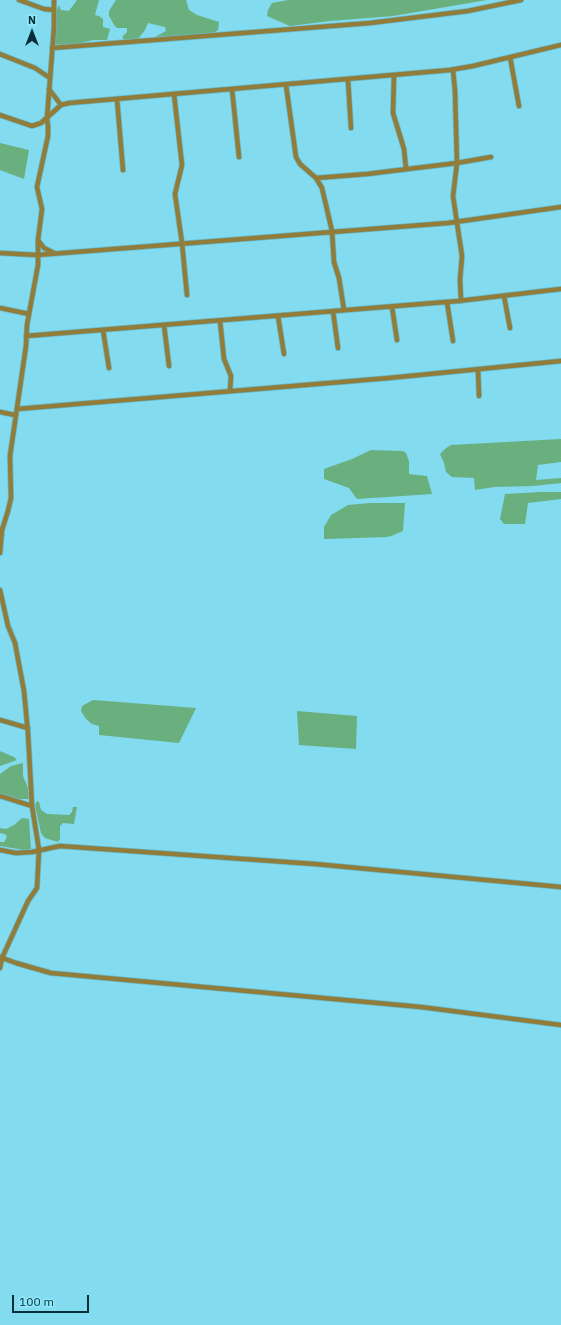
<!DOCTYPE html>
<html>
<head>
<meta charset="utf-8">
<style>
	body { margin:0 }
	#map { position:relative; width:561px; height:1325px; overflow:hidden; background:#82dbee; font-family:"IBM Plex Sans",sans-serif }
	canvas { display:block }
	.north { position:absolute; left:12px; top:12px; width:40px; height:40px; -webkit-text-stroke:3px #8fe9fb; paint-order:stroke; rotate:0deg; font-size:11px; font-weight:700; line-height:16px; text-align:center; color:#062f36 }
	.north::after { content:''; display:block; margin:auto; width:14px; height:18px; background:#062f36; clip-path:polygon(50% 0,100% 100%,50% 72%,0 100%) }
	.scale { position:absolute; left:12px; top:1295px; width:77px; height:18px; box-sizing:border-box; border:2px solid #062f36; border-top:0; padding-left:5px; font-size:12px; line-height:14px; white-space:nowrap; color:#062f36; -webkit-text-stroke:3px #8fe9fb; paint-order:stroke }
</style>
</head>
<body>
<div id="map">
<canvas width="561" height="1325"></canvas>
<div class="north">N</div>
<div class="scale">100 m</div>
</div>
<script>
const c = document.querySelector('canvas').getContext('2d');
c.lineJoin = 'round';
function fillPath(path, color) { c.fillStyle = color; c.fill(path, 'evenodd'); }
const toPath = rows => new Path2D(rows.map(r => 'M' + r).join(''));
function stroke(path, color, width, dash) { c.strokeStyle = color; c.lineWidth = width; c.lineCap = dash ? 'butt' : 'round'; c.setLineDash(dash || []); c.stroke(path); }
fillPath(toPath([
	[77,0,99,0,95,15,99,16,103,19,103,27,110,29,107,40,93,40,68,46,55,44,54,40,56,12,59,5,61,10,69,11],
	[116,0,186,0,189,10,197,15,219,22,218,30,212,34,155,37,166,31,165,27,148,23,145,30,138,39,125,41,122,37,127,32,127,28,117,28,114,25,109,16,109,11],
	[288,0,487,0,393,16,330,21,290,26,267,16,268,10,272,3],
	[0,143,29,150,24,179,0,170],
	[561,439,561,462,538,465,536,480,561,478,561,483,533,486,494,487,475,490,474,478,452,477,446,472,444,463,440,454,446,448,451,445],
	[371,450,403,451,406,453,409,461,409,474,427,476,432,494,357,499,349,488,324,479,324,469,352,459],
	[541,492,561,492,561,499,528,503,525,524,504,524,500,519,505,494],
	[370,503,405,503,403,531,391,536,387,537,324,539,324,527,331,515,348,505],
	[93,700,196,708,179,743,99,735,99,726,92,724,86,719,81,711,82,706],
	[297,711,357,716,356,749,299,745],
	[0,751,14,757,17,760,0,766],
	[23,763,23,776,28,788,29,799,19,799,0,793,0,774,11,766],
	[37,801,39,802,41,810,47,814,69,815,72,812,73,807,77,807,74,824,63,823,60,826,60,839,58,842,45,838,41,833,35,805],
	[22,818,29,819,31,849,24,850,0,846,0,842,4,842,7,837,5,834,0,833,0,828,6,829,14,825]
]), '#6aaf7e');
const minor = toPath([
	[19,0,44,9,54,10],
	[52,48,370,23,468,11,521,0],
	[0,54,35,68,50,78],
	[510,57,519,106],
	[453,70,455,91,457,163,453,196,462,256,460,280,461,301],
	[394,75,393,113,404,149,406,169],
	[348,80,351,128],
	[286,85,296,157,300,164,316,178,322,188,332,231,334,262,339,278,344,310],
	[49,89,61,105],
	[232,89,239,157],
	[174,94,182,165,175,194,182,243,187,295],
	[117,99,123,170],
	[0,115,32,126,41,123,61,105,69,103,450,70,473,66,561,45],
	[316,178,367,174,457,163,491,157],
	[38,240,44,248,54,253],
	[0,253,37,255,448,223,561,207],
	[504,296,510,328],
	[447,302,453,341],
	[392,307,397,340],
	[0,308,29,314],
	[333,311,338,348],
	[278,316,284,354],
	[220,321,224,359,231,376,230,391],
	[164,325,169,366],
	[103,330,109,368],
	[26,336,458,301,561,289],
	[478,369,479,396],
	[17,409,389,378,561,361],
	[0,412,15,415],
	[0,553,2,530,8,511,11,498,10,456,26,346,27,325,38,265,38,240,42,209,37,187,48,136,48,126,47,118,54,28,54,0],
	[0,590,8,626,15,643,24,691,28,733,32,806,39,850,37,888,28,901,2,958,0,968],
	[0,720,28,728],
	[0,796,32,806],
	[0,850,16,853,32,852,60,846,315,864,561,887],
	[0,957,16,963,51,973,421,1007,561,1025]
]);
stroke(minor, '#69b9c9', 6);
stroke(minor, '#917c39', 4.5);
</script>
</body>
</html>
